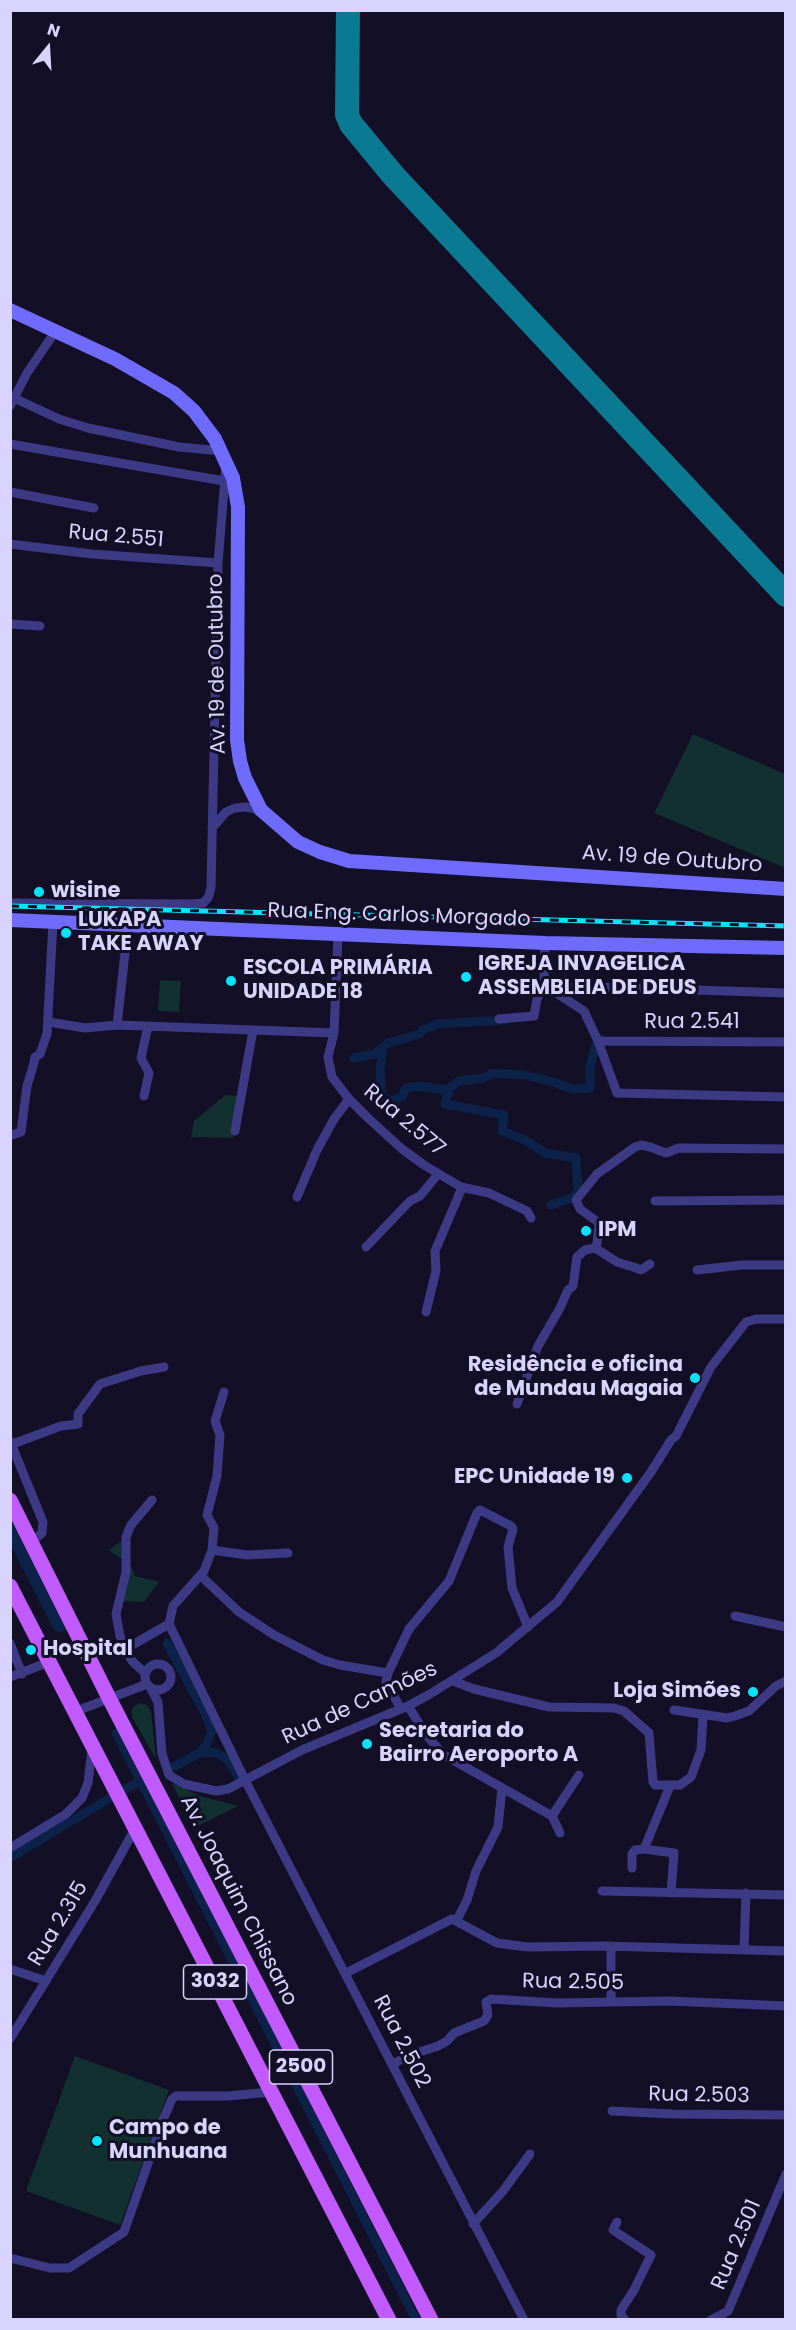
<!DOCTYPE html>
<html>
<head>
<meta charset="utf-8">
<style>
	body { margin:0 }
	#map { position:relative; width:796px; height:2330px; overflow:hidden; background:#130f26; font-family:Poppins,sans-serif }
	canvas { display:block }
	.frame { position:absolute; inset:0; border:12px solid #d9d4ff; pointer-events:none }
	.north { position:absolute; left:18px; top:18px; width:60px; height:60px; -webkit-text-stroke:4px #130f26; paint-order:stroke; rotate:18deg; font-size:16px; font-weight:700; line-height:24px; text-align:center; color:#d9d4ff }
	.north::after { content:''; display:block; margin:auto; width:21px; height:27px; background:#d9d4ff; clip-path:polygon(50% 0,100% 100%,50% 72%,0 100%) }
</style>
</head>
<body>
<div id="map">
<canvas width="796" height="2330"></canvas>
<div class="frame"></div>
<div class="north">N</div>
</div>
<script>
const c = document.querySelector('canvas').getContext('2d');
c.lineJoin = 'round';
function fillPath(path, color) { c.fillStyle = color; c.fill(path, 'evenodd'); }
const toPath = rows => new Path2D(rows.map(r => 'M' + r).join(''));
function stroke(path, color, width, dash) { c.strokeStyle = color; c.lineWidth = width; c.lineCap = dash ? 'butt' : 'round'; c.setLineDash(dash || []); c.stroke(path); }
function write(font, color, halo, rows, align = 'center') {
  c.font = font + ' Poppins,sans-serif'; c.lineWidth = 6; c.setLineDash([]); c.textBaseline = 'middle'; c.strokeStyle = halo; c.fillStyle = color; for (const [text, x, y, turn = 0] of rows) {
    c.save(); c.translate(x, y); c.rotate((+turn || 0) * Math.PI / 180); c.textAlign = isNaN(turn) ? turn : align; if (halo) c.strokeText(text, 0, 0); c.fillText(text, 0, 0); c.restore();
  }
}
fillPath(toPath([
	[693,734,785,774,786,862,783,867,654,813],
	[160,980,181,981,179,1012,158,1011],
	[225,1095,241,1096,233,1138,191,1137,194,1121],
	[128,1536,128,1559,135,1576,159,1582,144,1602,119,1601,123,1560,109,1550],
	[139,1703,147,1705,151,1711,156,1759,132,1717,132,1708],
	[172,1783,200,1796,238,1806,194,1828],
	[75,2056,169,2090,120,2225,26,2191]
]), '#12302f');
stroke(toPath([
	[383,1047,380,1070,382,1097,393,1101,402,1097,406,1088,420,1086,447,1090,459,1081,483,1078,493,1073,525,1075,553,1082,572,1089,590,1088,590,1066,598,1038,601,1039],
	[354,1058,374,1054,388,1043,420,1034,422,1030,433,1026,435,1024,505,1020],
	[449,1090,445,1104,504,1115,502,1131,525,1140,545,1153,576,1158,578,1190,574,1197,551,1205],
	[167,1643,206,1715,212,1730,207,1744,198,1754],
	[116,1733,416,2320],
	[175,1766,197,1754,207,1752,216,1753,227,1759,240,1779],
	[124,1790,140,1781],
	[10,1858,110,1798]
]), '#0c2248', 9);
stroke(toPath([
	[10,1526,60,1624]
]), '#0c2248', 16);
stroke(toPath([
	[348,10,347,115,351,124,393,175,786,595]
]), '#0a7a92', 24);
stroke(toPath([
	[14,398,59,419,88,428,179,447,222,451],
	[10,406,27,373,55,332],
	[10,444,224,481],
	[10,492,94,508],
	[10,544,92,554,218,563],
	[10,624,40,626],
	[212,828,226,812,235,808,246,807,261,810],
	[10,903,192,904,203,903,208,898,211,888,218,563,226,465],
	[338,935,334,1033,328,1057,332,1077,349,1099,368,1118,402,1149,424,1165,461,1187,489,1193,527,1211,531,1218],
	[544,985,584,1011,598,1041,617,1093,786,1097],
	[544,985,786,993],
	[499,1019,534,1016,537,999,544,985,545,943],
	[49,1022,85,1028,117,1025,334,1033],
	[117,1025,128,926],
	[598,1041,786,1042],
	[144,1096,149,1073,141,1058,148,1026],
	[235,1131,253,1030],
	[12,1135,21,1132,27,1086,34,1063,35,1057,40,1054,47,1034,53,922],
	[297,1197,317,1150,334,1119,349,1099],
	[655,1201,786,1200],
	[366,1247,410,1201,420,1196,438,1174],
	[595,1248,617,1262,633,1267,641,1270,650,1264],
	[697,1270,742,1265,786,1265],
	[426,1312,436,1271,435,1251,461,1190,461,1187],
	[224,1392,215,1421,220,1435,217,1476,207,1515,214,1528,212,1550,204,1571,173,1606,169,1624,245,1780,524,2320],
	[517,1404,538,1346,560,1308,568,1290,573,1286,577,1257,585,1250,595,1248,597,1244,599,1223,580,1209,576,1200,597,1174,635,1147,641,1145,650,1147,666,1153,679,1148,786,1149],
	[10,1441,43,1522,42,1533,33,1541],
	[10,1445,61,1426,78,1424,78,1414,100,1384,141,1371,164,1367],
	[212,1550,247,1555,288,1553],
	[201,1576,239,1612,274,1635,323,1660,340,1665,388,1673],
	[735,1616,786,1627],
	[10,1643,22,1674],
	[125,1649,120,1636,116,1614,126,1572,126,1537,131,1525,152,1500],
	'145 1677a13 13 0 1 1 26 0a13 13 0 1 1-26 0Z',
	[146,1674,132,1661,125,1649,169,1624],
	[10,1677,49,1662],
	[453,1681,474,1689,549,1707,614,1708,624,1711,649,1733,653,1782,655,1785,680,1785,691,1777,701,1750,703,1716],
	[151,1689,158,1702,162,1754,169,1775,184,1784,216,1791,228,1789,302,1750,408,1706,430,1694,496,1653,557,1602,651,1472,671,1440,676,1436,711,1367,746,1322,756,1319,786,1319],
	[408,1706,427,1736,444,1755,552,1816,560,1833],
	[401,1709,386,1682,388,1673,409,1629,449,1581,477,1513,480,1510,511,1526,513,1529,508,1547,512,1588,528,1627],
	[674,1710,727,1718,735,1716,749,1711,776,1686,786,1681],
	[74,1712,147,1684],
	[552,1816,579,1775],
	[10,1848,66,1814,82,1798,88,1783,92,1749],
	[644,1849,670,1786],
	[632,1868,632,1854,635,1850,644,1849,674,1853,671,1893],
	[602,1891,786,1895],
	[457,1920,467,1900,476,1871,498,1827,502,1788],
	[744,1950,746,1893],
	[10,1969,46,1981],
	[346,1973,452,1919,497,1943,527,1947,604,1946,786,1951],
	[611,2002,611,1946],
	[10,2039,95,1901,136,1827],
	[392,2065,405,2057,438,2046,447,2041,454,2033,484,2021,488,2015,486,2002,491,1999,558,2003,670,2001,786,2006],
	[612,2111,672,2114,786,2115],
	[617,2222,613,2230,651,2255,634,2290,621,2310,621,2315,625,2320],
	[473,2224,503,2191,530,2154],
	[10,2258,50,2268,69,2268,124,2232,163,2120,172,2099,176,2096,228,2096,271,2092],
	[711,2320,728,2311,786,2174]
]), '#3d3a85', 9);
stroke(toPath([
	[10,310,115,359,174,393,194,411,215,439,233,478,238,507,237,740,240,761,245,778,261,810,298,842,320,852,349,861,786,889],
	[10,920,545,943,786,948]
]), '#6f6bff', 14);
stroke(toPath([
	[10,1500,109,1698,431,2320],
	[10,1586,389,2320]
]), '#c25bff', 15);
const rail = toPath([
	[10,906,786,926]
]);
stroke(rail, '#00e5ff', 5);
stroke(rail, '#130f26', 3, [9]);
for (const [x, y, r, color] of [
	[39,892,6,"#00e5ff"],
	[66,933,6,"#00e5ff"],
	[466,977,6,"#00e5ff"],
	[231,981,6,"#00e5ff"],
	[586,1231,6,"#00e5ff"],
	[695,1378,6,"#00e5ff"],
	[627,1478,6,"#00e5ff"],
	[31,1650,6,"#00e5ff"],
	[753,1692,6,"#00e5ff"],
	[367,1744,6,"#00e5ff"],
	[97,2141,6,"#00e5ff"]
]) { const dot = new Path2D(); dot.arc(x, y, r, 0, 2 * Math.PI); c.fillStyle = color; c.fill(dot); stroke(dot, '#130f26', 2); }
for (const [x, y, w] of [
	[215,1982,63],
	[301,2067,63]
]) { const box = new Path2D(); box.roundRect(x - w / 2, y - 17, w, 34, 4.5); c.fillStyle = '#130f26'; c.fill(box); stroke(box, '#d9d4ff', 1.5); }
write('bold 20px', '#d9d4ff', null, [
	["3032",215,1982],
	["2500",301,2067]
]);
write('21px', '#d9d4ff', '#130f26', [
	["Rua 2.551",116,537,5],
	["Av. 19 de Outubro",218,664,-91],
	["Av. 19 de Outubro",672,860,4],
	["Rua Eng. Carlos Morgado",399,916,2],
	["Rua 2.541",692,1023],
	["Rua 2.577",404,1121,40],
	["Rua de Camões",360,1704,-25],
	["Av. Joaquim Chissano",238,1901,63],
	["Rua 2.315",59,1924,-59],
	["Rua 2.505",573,1983,1],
	["Rua 2.502",401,2042,63],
	["Rua 2.503",699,2096,1],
	["Rua 2.501",737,2245,-67]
]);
write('bold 21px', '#d9d4ff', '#130f26', [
	["wisine",51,892],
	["LUKAPA",78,921],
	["TAKE AWAY",78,945],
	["IGREJA INVAGELICA",478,965],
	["ASSEMBLEIA DE DEUS",478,989],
	["ESCOLA PRIMÁRIA",243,969],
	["UNIDADE 18",243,993],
	["IPM",598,1231],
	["Residência e oficina",683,1366,"right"],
	["de Mundau Magaia",683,1390,"right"],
	["EPC Unidade 19",615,1478,"right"],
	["Hospital",43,1650],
	["Loja Simões",741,1692,"right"],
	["Secretaria do",379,1732],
	["Bairro Aeroporto A",379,1756],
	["Campo de",109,2129],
	["Munhuana",109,2153]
], 'left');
</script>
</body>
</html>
